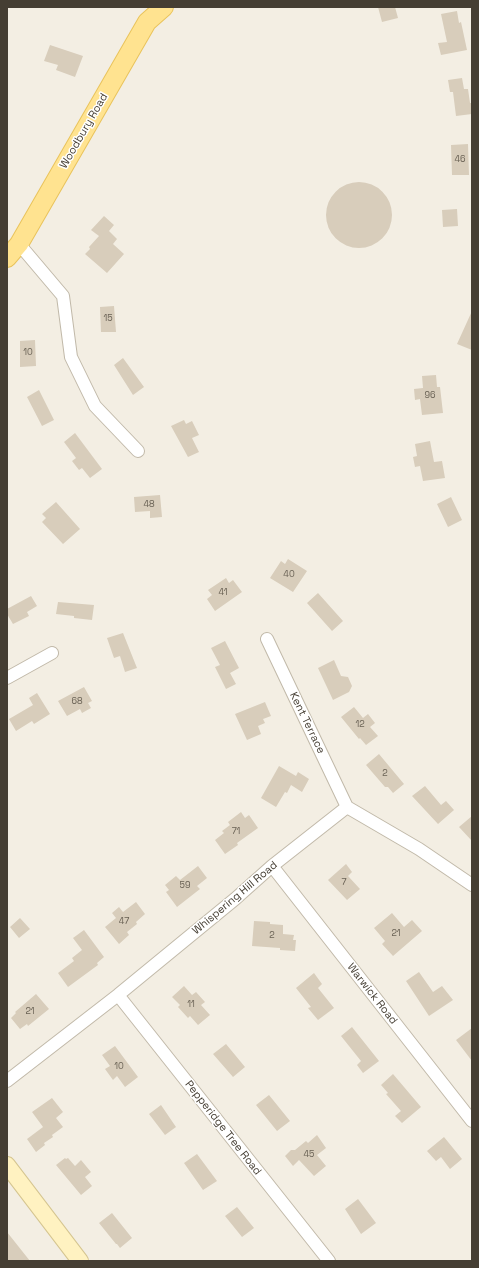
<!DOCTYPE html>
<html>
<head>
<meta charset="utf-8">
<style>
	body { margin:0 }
	#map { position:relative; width:479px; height:1268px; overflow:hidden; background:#f3eee3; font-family:"Space Grotesk",sans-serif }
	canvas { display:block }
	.frame { position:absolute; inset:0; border:8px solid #453e33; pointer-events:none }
</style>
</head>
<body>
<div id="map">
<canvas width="479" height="1268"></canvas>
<div class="frame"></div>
</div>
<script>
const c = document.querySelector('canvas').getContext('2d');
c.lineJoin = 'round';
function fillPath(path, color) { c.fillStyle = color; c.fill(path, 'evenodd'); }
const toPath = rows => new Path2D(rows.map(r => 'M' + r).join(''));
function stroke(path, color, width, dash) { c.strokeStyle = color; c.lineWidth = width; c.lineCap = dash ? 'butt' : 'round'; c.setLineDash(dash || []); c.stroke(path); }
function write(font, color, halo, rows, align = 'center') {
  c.font = font + ' "Space Grotesk",sans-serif'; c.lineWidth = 3; c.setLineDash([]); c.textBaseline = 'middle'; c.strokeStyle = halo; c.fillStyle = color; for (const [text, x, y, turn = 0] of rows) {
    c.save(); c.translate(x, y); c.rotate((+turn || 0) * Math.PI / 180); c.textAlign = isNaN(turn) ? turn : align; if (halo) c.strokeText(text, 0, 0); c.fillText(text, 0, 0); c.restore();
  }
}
fillPath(toPath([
	[378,7,395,7,398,18,382,22],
	[457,11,459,23,461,22,467,50,441,55,438,43,447,42,441,14],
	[50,45,83,56,75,77,56,70,58,65,44,61],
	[462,78,464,89,468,89,470,103,472,103,472,114,456,116,453,92,450,92,448,80],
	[468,144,469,175,452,175,451,145],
	'326 215a33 33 0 1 1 66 0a33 33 0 1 1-66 0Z',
	[457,209,458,226,443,227,442,210],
	[104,216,114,225,109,231,117,239,113,244,124,254,107,273,85,254,90,249,89,247,99,236,91,230],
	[114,306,116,332,101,332,100,307],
	[472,311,472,350,457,344],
	[35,340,36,366,20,367,20,341],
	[123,358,144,387,133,395,114,365],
	[436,375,437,387,440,387,443,413,422,415,420,399,415,400,414,389,423,388,422,376],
	[39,390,54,420,42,426,27,397],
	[184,420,186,424,192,421,199,435,192,438,199,452,188,457,171,426],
	[75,433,102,469,90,478,82,468,79,470,72,461,76,458,64,442],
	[430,441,434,462,442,461,445,478,423,481,420,466,415,467,413,457,417,456,415,444],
	[160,495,162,517,150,518,150,511,135,512,134,497],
	[451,497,462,520,448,527,437,504],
	[56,502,80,529,63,544,42,522,46,518,42,514],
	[288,559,307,571,293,592,270,578,281,561,285,564],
	[226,578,229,583,233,580,242,592,215,611,207,599,212,595,208,590],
	[318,593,343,621,332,631,307,603],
	[31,596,37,606,27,612,29,616,13,624,7,614,7,609],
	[58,602,94,605,92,620,74,618,74,616,56,614],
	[123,633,137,668,125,672,120,656,114,658,107,638],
	[225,641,239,668,230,673,236,684,226,689,215,667,220,665,211,648],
	[334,660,341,676,348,677,352,686,349,692,333,700,318,668],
	[84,687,92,701,88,703,91,708,82,713,80,709,67,716,58,701],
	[37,693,50,714,34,724,32,721,16,731,9,719,33,705,29,698],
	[265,702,271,716,263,719,265,723,258,726,261,734,247,740,235,714],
	[354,707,363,718,368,714,375,723,370,727,378,736,366,745,360,738,359,739,341,717],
	[379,754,404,784,393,793,388,787,385,787,366,765],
	[279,766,296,776,298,772,309,779,302,792,291,785,287,793,285,792,276,807,261,798],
	[425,786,441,805,446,801,454,810,438,824,412,796],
	[241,812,245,818,249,815,258,828,237,843,238,845,225,854,215,840,224,833,222,831,230,825,228,822],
	[472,816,472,841,459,827],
	[346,864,352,872,348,876,360,889,347,900,328,880],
	[198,866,207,878,197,886,200,889,177,907,166,892,169,890,165,885,176,876,180,880],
	[136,902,145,914,136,922,137,924,127,932,129,935,119,944,105,927,116,918,112,913,119,907,123,912],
	[392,913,404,927,412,920,422,931,393,956,382,944,385,941,374,928],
	[20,918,30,929,19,938,10,927],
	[254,921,270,922,270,924,283,925,283,934,294,935,293,940,296,940,295,951,280,950,280,948,252,946],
	[84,930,104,957,97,963,98,965,68,987,58,973,74,961,72,958,82,950,73,938],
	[419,972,433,992,442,986,453,1000,429,1016,406,981],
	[314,973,322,984,318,988,334,1008,318,1020,308,1008,311,1007,296,988],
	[184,986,192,995,196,992,205,1002,201,1005,210,1015,198,1025,190,1016,188,1018,178,1007,180,1005,172,997],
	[36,994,49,1009,28,1026,27,1024,20,1029,11,1018,16,1013,15,1012],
	[352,1027,379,1061,363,1073,357,1065,361,1061,341,1036],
	[472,1028,472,1061,456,1040],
	[226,1044,245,1067,233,1077,213,1054],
	[115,1046,138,1077,125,1087,117,1076,113,1080,105,1069,110,1066,102,1055],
	[393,1074,421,1107,402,1123,395,1116,401,1111,386,1094,388,1093,381,1085],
	[269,1095,290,1121,277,1131,256,1105],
	[52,1098,63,1112,56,1118,63,1127,52,1135,53,1137,44,1143,45,1145,36,1152,27,1139,43,1127,32,1112],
	[161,1105,176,1127,165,1135,149,1114],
	[317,1135,326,1148,317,1155,326,1166,314,1176,299,1160,293,1166,285,1156,291,1150,295,1150,306,1141,308,1143],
	[444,1137,462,1159,450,1169,441,1157,436,1161,427,1151],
	[197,1154,217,1181,203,1190,184,1163],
	[65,1158,66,1159,68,1158,75,1166,81,1160,91,1172,85,1177,92,1186,81,1195,56,1165],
	[358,1199,376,1223,361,1234,345,1209],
	[237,1207,254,1228,242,1237,225,1216],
	[112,1213,132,1238,120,1248,117,1244,116,1244,99,1223],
	[7,1232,30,1261,7,1261]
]), '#d8cdbb');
const street = toPath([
	[19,244,63,296,71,357,95,406,138,451],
	[267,639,347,807],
	[7,678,52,653],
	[272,866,472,1121],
	[118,995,329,1261],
	[7,1081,118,995,235,899,272,866,347,807,419,849,472,885]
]);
const secondary = toPath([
	[7,1165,80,1261]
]);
const primary = toPath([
	[7,258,19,244,147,22,164,7]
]);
stroke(street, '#c1b9a9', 14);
stroke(secondary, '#d5c590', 18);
stroke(primary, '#e9c35b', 20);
stroke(street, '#fff', 12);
stroke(secondary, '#fff2c1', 16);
stroke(primary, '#ffe390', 18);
write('9px', '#6a6255', null, [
	["46",460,160],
	["15",108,319],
	["10",28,353],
	["96",430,396],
	["48",149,505],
	["40",289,575],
	["41",223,593],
	["68",77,702],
	["12",360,725],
	["2",385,774],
	["71",236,832],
	["7",344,883],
	["59",185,886],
	["47",124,922],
	["21",396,934],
	["2",272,936],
	["11",191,1005],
	["21",30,1012],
	["10",119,1067],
	["45",309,1155]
]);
write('11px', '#453e33', '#fff', [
	["Woodbury Road",84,131,-60],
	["Kent Terrace",307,723,64],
	["Whispering Hill Road",235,898,-40],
	["Warwick Road",372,994,52],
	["Pepperidge Tree Road",223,1128,52]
]);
</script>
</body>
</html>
